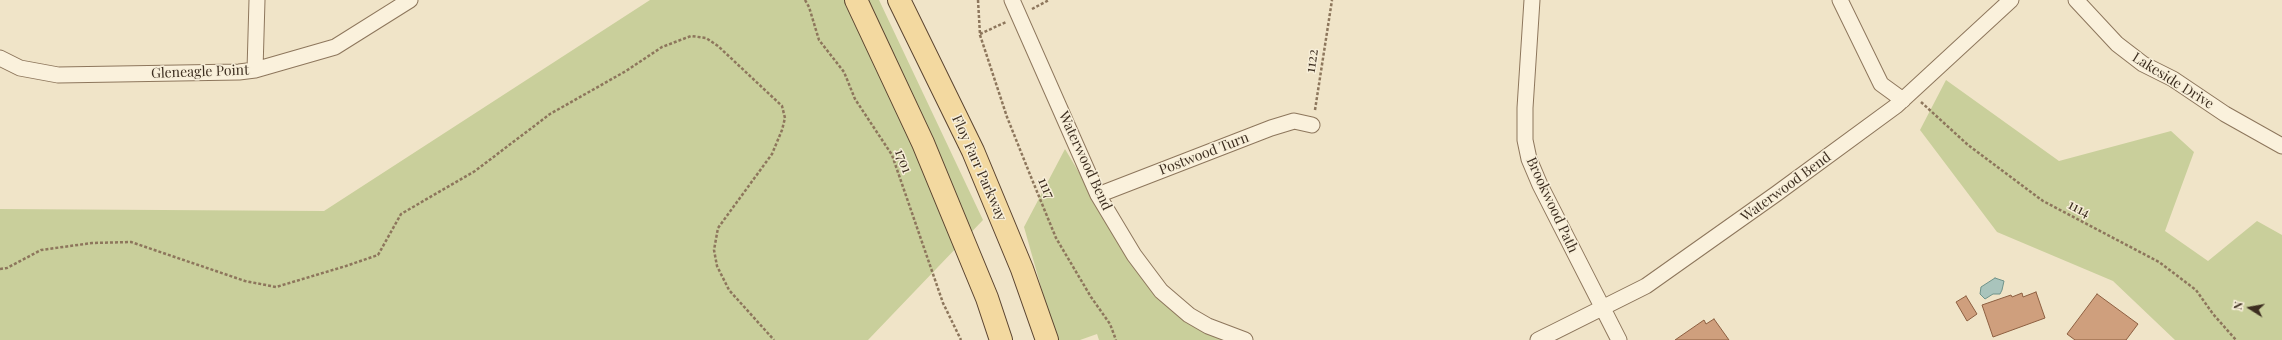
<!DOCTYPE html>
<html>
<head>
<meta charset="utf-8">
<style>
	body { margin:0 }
	#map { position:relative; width:2282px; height:340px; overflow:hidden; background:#f0e4c8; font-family:"Playfair Display",serif }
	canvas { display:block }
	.north { position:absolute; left:2230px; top:288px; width:40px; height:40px; -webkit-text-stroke:3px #f7eed8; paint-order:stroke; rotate:281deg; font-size:11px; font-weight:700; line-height:16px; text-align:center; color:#3d2e20 }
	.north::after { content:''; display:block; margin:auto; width:14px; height:18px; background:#3d2e20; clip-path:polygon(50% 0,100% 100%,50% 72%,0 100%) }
</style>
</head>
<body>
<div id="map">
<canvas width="2282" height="340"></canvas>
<div class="north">N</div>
</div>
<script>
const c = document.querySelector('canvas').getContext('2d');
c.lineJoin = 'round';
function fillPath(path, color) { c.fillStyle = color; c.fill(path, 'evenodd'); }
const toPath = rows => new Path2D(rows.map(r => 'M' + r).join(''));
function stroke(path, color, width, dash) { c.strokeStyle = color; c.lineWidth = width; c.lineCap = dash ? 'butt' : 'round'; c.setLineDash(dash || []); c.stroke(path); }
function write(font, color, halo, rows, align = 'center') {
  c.font = font + ' "Playfair Display",serif'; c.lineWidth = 3; c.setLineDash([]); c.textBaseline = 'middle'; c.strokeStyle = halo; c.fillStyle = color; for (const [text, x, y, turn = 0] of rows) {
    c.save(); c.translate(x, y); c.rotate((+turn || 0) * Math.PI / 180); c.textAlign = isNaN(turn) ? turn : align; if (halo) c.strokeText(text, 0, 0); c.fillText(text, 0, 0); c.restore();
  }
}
fillPath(toPath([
	[650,0,879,0,983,220,868,340,0,340,0,209,324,211],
	[1946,80,2059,161,2171,131,2194,152,2165,231,2208,261,2257,221,2282,235,2282,340,2175,340,2113,281,1997,232,1920,130],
	[1065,149,1136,268,1186,319,1242,340,1099,340,1097,334,1080,340,1056,340,1024,227]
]), '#c9cf9b');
const water = toPath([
	[1995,278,2004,281,2002,290,2000,294,1993,294,1985,299,1980,294,1981,287,1995,278]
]);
fillPath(water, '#a9c4bc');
stroke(water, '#6f938a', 1);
const building = toPath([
	[2036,292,2045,318,1993,337,1982,305,2011,295,2012,297,2022,293,2023,297,2036,292],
	[2097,294,2138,324,2126,340,2075,340,2067,334,2097,294],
	[1966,296,1977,314,1967,321,1956,302,1966,296],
	[1714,319,1729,340,1675,340,1704,320,1706,324,1714,319]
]);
fillPath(building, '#cf9f7d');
stroke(building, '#8d5f41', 1);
const street = toPath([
	[1012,0,1098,195,1134,255,1161,291,1189,315,1208,326,1245,340],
	[1532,0,1525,108,1525,140,1529,159,1540,185,1619,340],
	[1840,0,1881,84,1903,100],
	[2076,0,2117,44,2143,64,2173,79,2225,114,2282,146],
	[0,58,20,68,58,75,239,72,255,70,335,47,410,0],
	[255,70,257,0],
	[1098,195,1271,128,1294,121,1312,125],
	[1538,340,1646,286,1776,194,1896,106,2011,0]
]);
const primary = toPath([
	[856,0,923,143,987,298,1001,340],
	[899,0,973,151,1022,269,1047,340]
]);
stroke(street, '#8d765c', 17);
stroke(primary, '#5b4430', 24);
stroke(toPath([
	[805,0,809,7,819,40,844,72,855,99,892,155,943,303,961,340],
	[978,0,980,35,1007,117,1031,177,1056,238,1091,297,1110,324,1116,340],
	[1032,9,1049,0],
	[980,34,1006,22],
	[1921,102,1968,145,2043,201,2159,262,2196,290,2213,314,2236,340],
	[1315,110,1332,0],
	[0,269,7,268,41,250,92,243,131,242,245,281,276,287,346,266,378,255,401,214,475,171,550,114,626,71,662,47,691,36,706,38,718,46,782,106,785,118,782,130,772,154,718,228,714,250,717,266,729,290,774,340]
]), '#8d765c', 2.5, [3, 2]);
stroke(street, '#faf1dc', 15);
stroke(primary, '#f3d9a0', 22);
write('14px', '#3d2e20', '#f7eed8', [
	["1122",1312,61,-81],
	["Gleneagle Point",200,72,-2],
	["Lakeside Drive",2173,81,32],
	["Postwood Turn",1204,154,-21],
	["1701",903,161,69],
	["Waterwood Bend",1085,161,65],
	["Floy Farr Parkway",979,168,66],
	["Waterwood Bend",1786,187,-36],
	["1117",1046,188,67],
	["Brookwood Path",1552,205,65],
	["1114",2079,209,28]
]);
</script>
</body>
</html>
